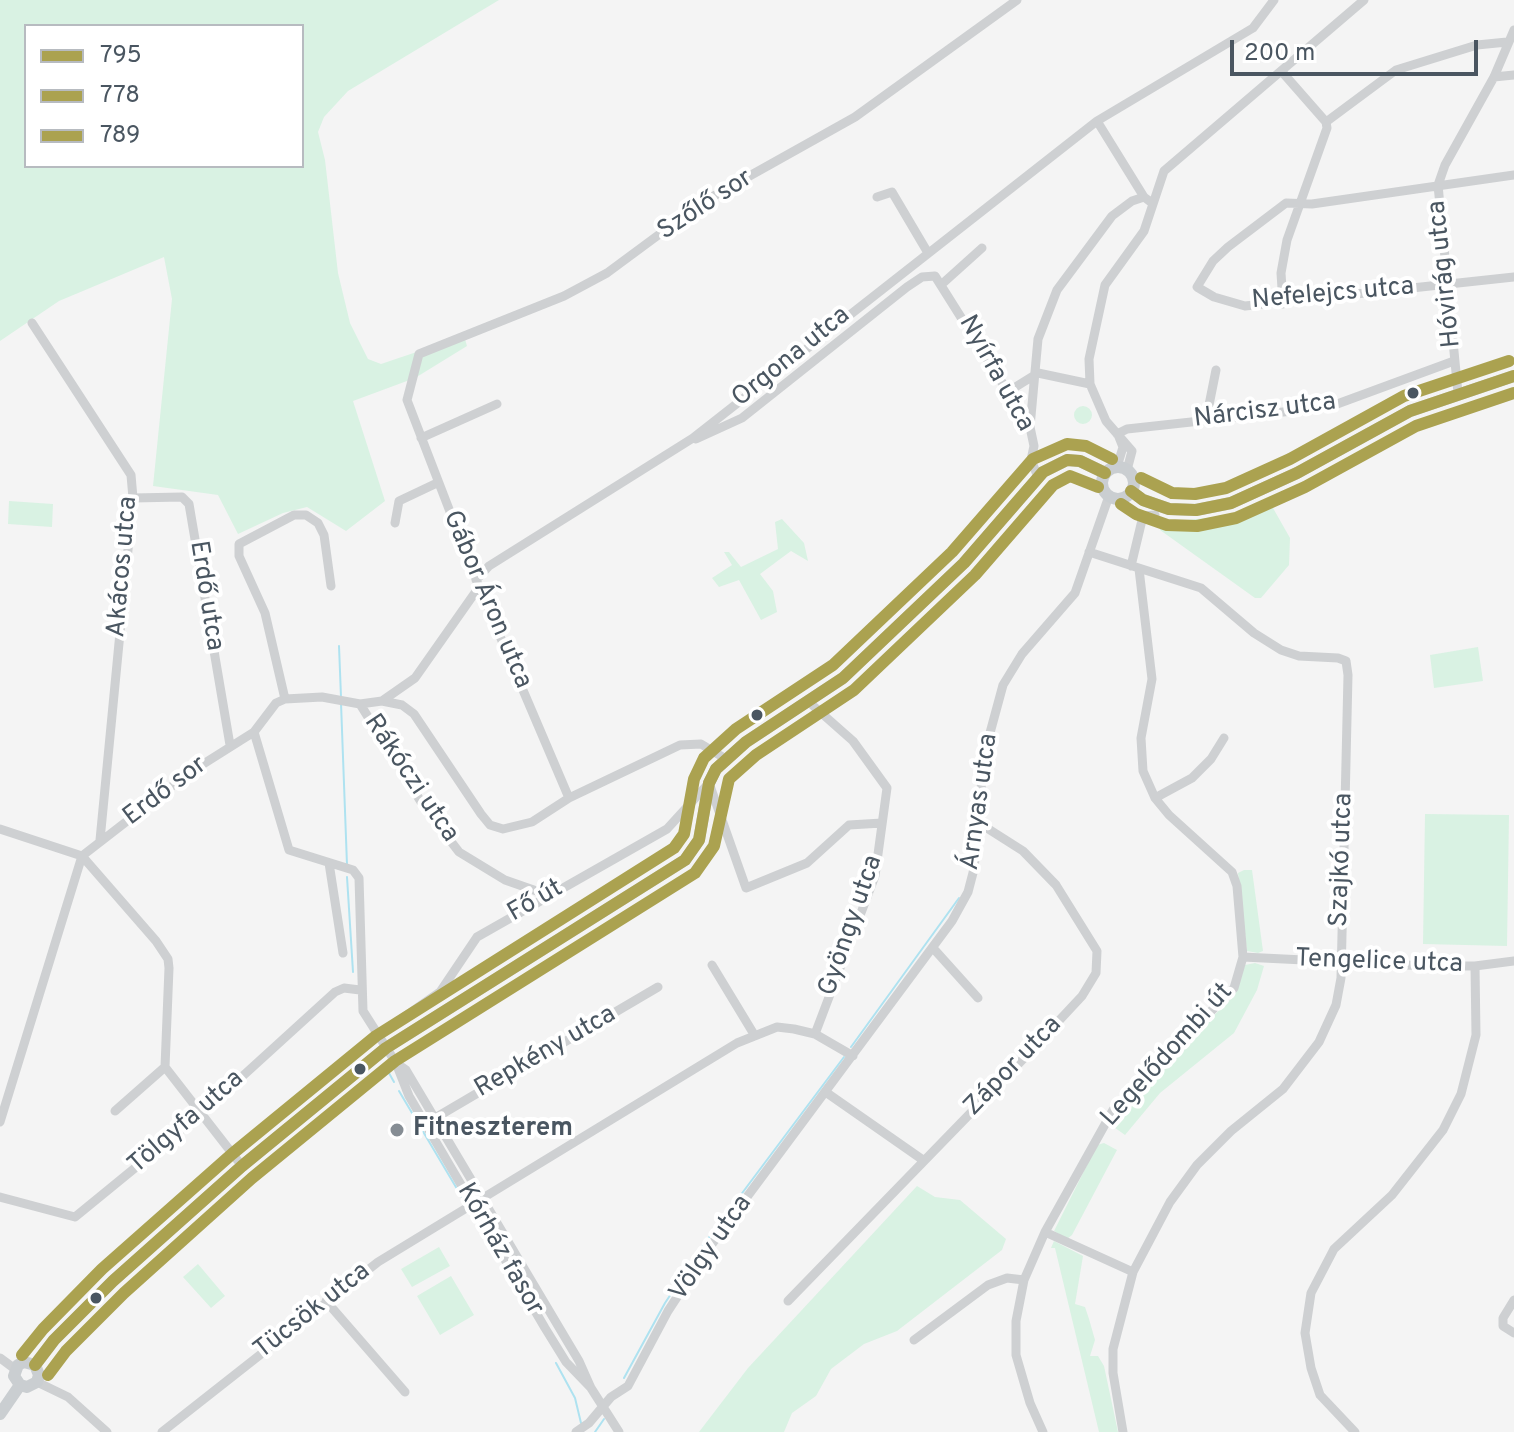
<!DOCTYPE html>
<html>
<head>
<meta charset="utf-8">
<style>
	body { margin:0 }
	#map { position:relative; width:1514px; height:1432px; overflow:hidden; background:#f4f4f4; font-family:Overpass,sans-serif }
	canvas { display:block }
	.legend { position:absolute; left:24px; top:24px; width:280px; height:144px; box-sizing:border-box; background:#fff; border:2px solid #b7bbc0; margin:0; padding:10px 14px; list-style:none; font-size:24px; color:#4a5661 }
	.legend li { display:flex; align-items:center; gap:16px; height:40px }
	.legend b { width:40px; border:2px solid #b7bbc0 }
	.scale { position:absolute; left:1230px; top:40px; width:248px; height:36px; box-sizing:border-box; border:4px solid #4a5661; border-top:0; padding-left:10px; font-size:24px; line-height:28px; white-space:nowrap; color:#4a5661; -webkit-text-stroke:6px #fff; paint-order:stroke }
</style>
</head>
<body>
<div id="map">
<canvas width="1514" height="1432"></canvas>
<ul class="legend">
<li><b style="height:10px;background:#aba250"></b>795</li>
<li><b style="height:10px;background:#aba250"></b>778</li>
<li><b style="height:10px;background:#aba250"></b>789</li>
</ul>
<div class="scale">200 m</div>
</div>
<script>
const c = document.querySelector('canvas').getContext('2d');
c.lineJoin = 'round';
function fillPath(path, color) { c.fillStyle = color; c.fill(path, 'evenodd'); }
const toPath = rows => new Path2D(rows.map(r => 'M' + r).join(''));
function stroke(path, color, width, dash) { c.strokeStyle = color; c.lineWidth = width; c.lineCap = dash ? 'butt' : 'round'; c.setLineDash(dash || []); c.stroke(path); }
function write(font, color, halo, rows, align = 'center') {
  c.font = font + ' Overpass,sans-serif'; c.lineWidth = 8; c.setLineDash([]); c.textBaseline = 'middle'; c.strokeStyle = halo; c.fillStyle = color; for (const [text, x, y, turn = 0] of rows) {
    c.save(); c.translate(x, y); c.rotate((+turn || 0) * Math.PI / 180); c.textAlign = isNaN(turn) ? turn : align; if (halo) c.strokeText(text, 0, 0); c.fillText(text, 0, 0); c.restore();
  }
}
fillPath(toPath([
	[0,0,499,0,348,91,324,117,318,132,325,160,338,273,350,323,368,359,381,364,464,336,467,346,415,378,353,401,385,501,346,531,307,507,283,513,238,534,218,495,153,486,172,299,164,257,59,301,0,341],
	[26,26,302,26,302,166,26,166],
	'1074 415a9 9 0 1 1 18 0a9 9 0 1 1-18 0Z',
	[9,501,53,504,52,527,8,524],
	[1269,501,1290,538,1289,565,1261,598,1255,598,1160,530,1160,523,1224,516],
	[782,519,804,543,808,561,791,551,760,574,773,591,777,612,761,620,739,580,719,587,712,578,732,565,724,552,729,552,741,567,778,549,775,522],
	[1478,647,1483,681,1434,688,1430,655],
	[1425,814,1509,815,1507,946,1423,944],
	[1244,870,1252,870,1263,951,1258,953,1247,951,1238,873],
	[1255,963,1264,966,1257,990,1234,1033,1160,1093,1125,1135,1111,1125,1155,1072,1233,997,1245,965],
	[1104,1143,1117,1150,1072,1235,1067,1239,1054,1231,1097,1145],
	[917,1186,935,1197,960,1200,1006,1239,1002,1250,897,1331,864,1344,831,1369,816,1396,792,1413,784,1432,699,1432,748,1368],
	[1054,1241,1083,1256,1075,1304,1085,1307,1089,1319,1095,1340,1090,1356,1098,1356,1104,1366,1118,1432,1099,1432,1055,1248,1051,1248],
	[439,1247,450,1266,412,1287,401,1269],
	[198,1264,225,1296,211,1308,183,1277],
	[451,1276,474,1315,440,1335,417,1296]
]), '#d9f2e3');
stroke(toPath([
	[339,646,341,697],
	[341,703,347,865],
	[347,877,353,972],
	[851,1047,959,898],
	[385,1066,394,1082],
	[399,1091,466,1204],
	[471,1212,479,1225],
	[556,1363,575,1398,581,1423],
	[624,1378,665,1303,704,1244,844,1057],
	[595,1432,604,1419]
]), '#aee2f0', 2);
stroke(toPath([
	[1283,73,1326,122],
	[1494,77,1514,75],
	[1097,121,1144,197],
	[1326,122,1396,70,1477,45,1507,42],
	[1514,175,1312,204,1286,203,1228,247,1213,261,1197,287,1214,297,1245,306,1514,277],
	[877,197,892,192,928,253],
	[942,284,982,248],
	[1283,304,1281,273,1287,240,1327,128,1326,122],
	[32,323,131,475,133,498,100,840],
	[1009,391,1038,373,1090,384],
	[1458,393,1438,185,1445,165,1494,77,1514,30],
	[1206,420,1216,370],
	[1030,427,1038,339,1057,290,1112,216,1132,201,1144,197,1152,203],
	[1117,434,1127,429,1329,407,1454,361],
	[421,438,497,404],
	[696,439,742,418,907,287,922,277,935,276,1030,427,1034,446,1031,460,1038,477],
	[1117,467,1123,447,1119,437],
	[1127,470,1132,451,1106,421,1090,384,1089,359,1105,285,1144,231,1164,171,1364,0],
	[133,498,182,497,189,504,230,745],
	[395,523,399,501,437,483],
	[1089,552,1201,588,1254,633,1281,650,1299,656,1338,658,1346,661,1348,675,1341,978,1336,1005,1319,1042,1283,1089,1231,1131,1197,1165,1170,1202,1133,1272,1113,1349,1113,1373,1123,1432],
	[1131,566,1143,516,1155,515],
	[476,580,489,566,693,438,1097,121,1253,28,1274,0],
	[479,587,415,678,382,701,360,704,322,697,285,699,276,703,254,732,289,850,353,870,359,878,363,1011,396,1063,406,1070,579,1361,591,1388],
	[285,699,265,613,239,556,239,544,294,515,306,515,318,523,324,535,331,586],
	[382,701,402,705,414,714,481,814,490,825,503,829,532,822,569,798,680,745,701,744,726,759],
	[810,703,853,741,887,788,875,876,815,1034],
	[360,704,423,805,459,852,505,880,548,895],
	[569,798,479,587,407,400,419,354,564,296,607,273,703,202,855,117,1017,0],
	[1155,798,1192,778,1211,759,1224,738],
	[0,829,82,856,156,941,168,959,169,968,165,1067,242,1166],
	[82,856,189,773,254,732],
	[329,863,343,953],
	[933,948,978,998],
	[1243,957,1426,966,1475,966,1514,961],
	[712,965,755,1036],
	[377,1036,440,992,477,937,667,829,709,783,746,888,807,863,849,825,882,823],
	[396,1063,409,1096,545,1328,566,1362,591,1388,619,1432],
	[827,1093,923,1160],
	[115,1111,165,1067],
	[430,1121,658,987],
	[0,1122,82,856],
	[0,1197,75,1217,201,1114,335,992,344,988,360,990],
	[1045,1232,1133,1272],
	[1514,1300,1503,1318,1503,1326,1514,1333],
	[326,1301,405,1392],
	[788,1301,1026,1056,1082,996,1096,973,1097,951,1056,885,1023,851,979,823],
	[914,1340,988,1285,1007,1278,1024,1280],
	[0,1358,15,1369],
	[37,1382,68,1397,107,1432],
	[162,1432,378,1262,737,1043,777,1027,794,1029,815,1034,853,1056],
	[576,1432,589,1423,611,1397,628,1386,668,1311,709,1248,952,921,968,892,974,869,984,755,1003,685,1022,654,1075,593,1109,496],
	[1043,1432,1030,1403,1016,1355,1016,1321,1024,1280,1045,1232,1113,1110,1234,988,1243,957,1237,886,1232,872,1169,815,1155,798,1143,771,1141,738,1152,679,1139,569],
	[1355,1432,1320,1395,1311,1368,1305,1333,1311,1293,1334,1249,1392,1195,1443,1130,1461,1094,1476,1035,1475,966]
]), '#ced0d2', 9);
stroke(toPath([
	'1102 483a16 16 0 1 1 32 0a16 16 0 1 1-32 0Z',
	[1131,491,1143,500,1169,509,1196,510,1231,503,1297,473,1410,411,1514,376],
	[35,1365,54,1340,113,1281,242,1166,386,1048,685,860,699,840,709,783,716,769,746,742,843,678,964,563,1043,472,1067,460,1080,461,1105,473],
	[20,1385,14,1376,18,1365,24,1362,35,1365],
	[20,1385,27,1387,37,1382,39,1375,35,1365],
	[0,1414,20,1385]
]), '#caced1', 12);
stroke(toPath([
	[1131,491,1143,500,1169,509,1196,510,1231,503,1297,473,1410,411,1514,376],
	[35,1365,54,1340,113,1281,242,1166,386,1048,685,860,699,840,709,783,716,769,746,742,843,678,964,563,1043,472,1067,460,1080,461,1105,473]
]), '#aba250', 12);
stroke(toPath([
	[1121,504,1136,514,1167,525,1197,526,1236,518,1305,487,1416,426,1514,393],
	[48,1375,66,1351,124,1293,252,1178,395,1061,695,873,714,846,729,779,756,755,854,690,975,575,1053,485,1070,476,1098,487]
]), '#aba250', 12);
stroke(toPath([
	[1141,478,1172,493,1195,494,1226,488,1290,459,1404,396,1509,361],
	[22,1355,43,1329,102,1269,232,1154,376,1036,674,848,684,834,694,779,704,758,736,729,833,665,952,552,1033,459,1067,444,1086,446,1112,459]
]), '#aba250', 12);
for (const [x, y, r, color] of [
	[1413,393,7,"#4a5661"],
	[757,715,7,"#4a5661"],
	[360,1069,7,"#4a5661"],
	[397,1130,8,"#868d94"],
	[96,1298,7,"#4a5661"]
]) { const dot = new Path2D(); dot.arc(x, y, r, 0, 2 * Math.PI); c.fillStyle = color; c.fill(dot); stroke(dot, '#fff', 3); }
write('26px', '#4a5661', '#fff', [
	["Szőlő sor",706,206,-33],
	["Hóvirág utca",1446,274,-96],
	["Nefelejcs utca",1333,295,-5],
	["Orgona utca",792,358,-39],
	["Nyírfa utca",995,374,61],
	["Nárcisz utca",1265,412,-7],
	["Akácos utca",124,567,-85],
	["Erdő utca",205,596,81],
	["Gábor Áron utca",486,600,67],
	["Rákóczi utca",410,779,56],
	["Erdő sor",166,792,-37],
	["Árnyas utca",981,802,-82],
	["Szajkó utca",1343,860,-88],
	["Fő út",536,902,-30],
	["Gyöngy utca",852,926,-71],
	["Tengelice utca",1379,963,2],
	["Repkény utca",546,1053,-30],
	["Legelődombi út",1168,1056,-48],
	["Zápor utca",1014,1067,-46],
	["Tölgyfa utca",187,1123,-41],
	["Völgy utca",712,1249,-55],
	["Kórház fasor",499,1250,60],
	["Tücsök utca",313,1312,-38]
]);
write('bold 26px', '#4a5661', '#fff', [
	["Fitneszterem",413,1130]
], 'left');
</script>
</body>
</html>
